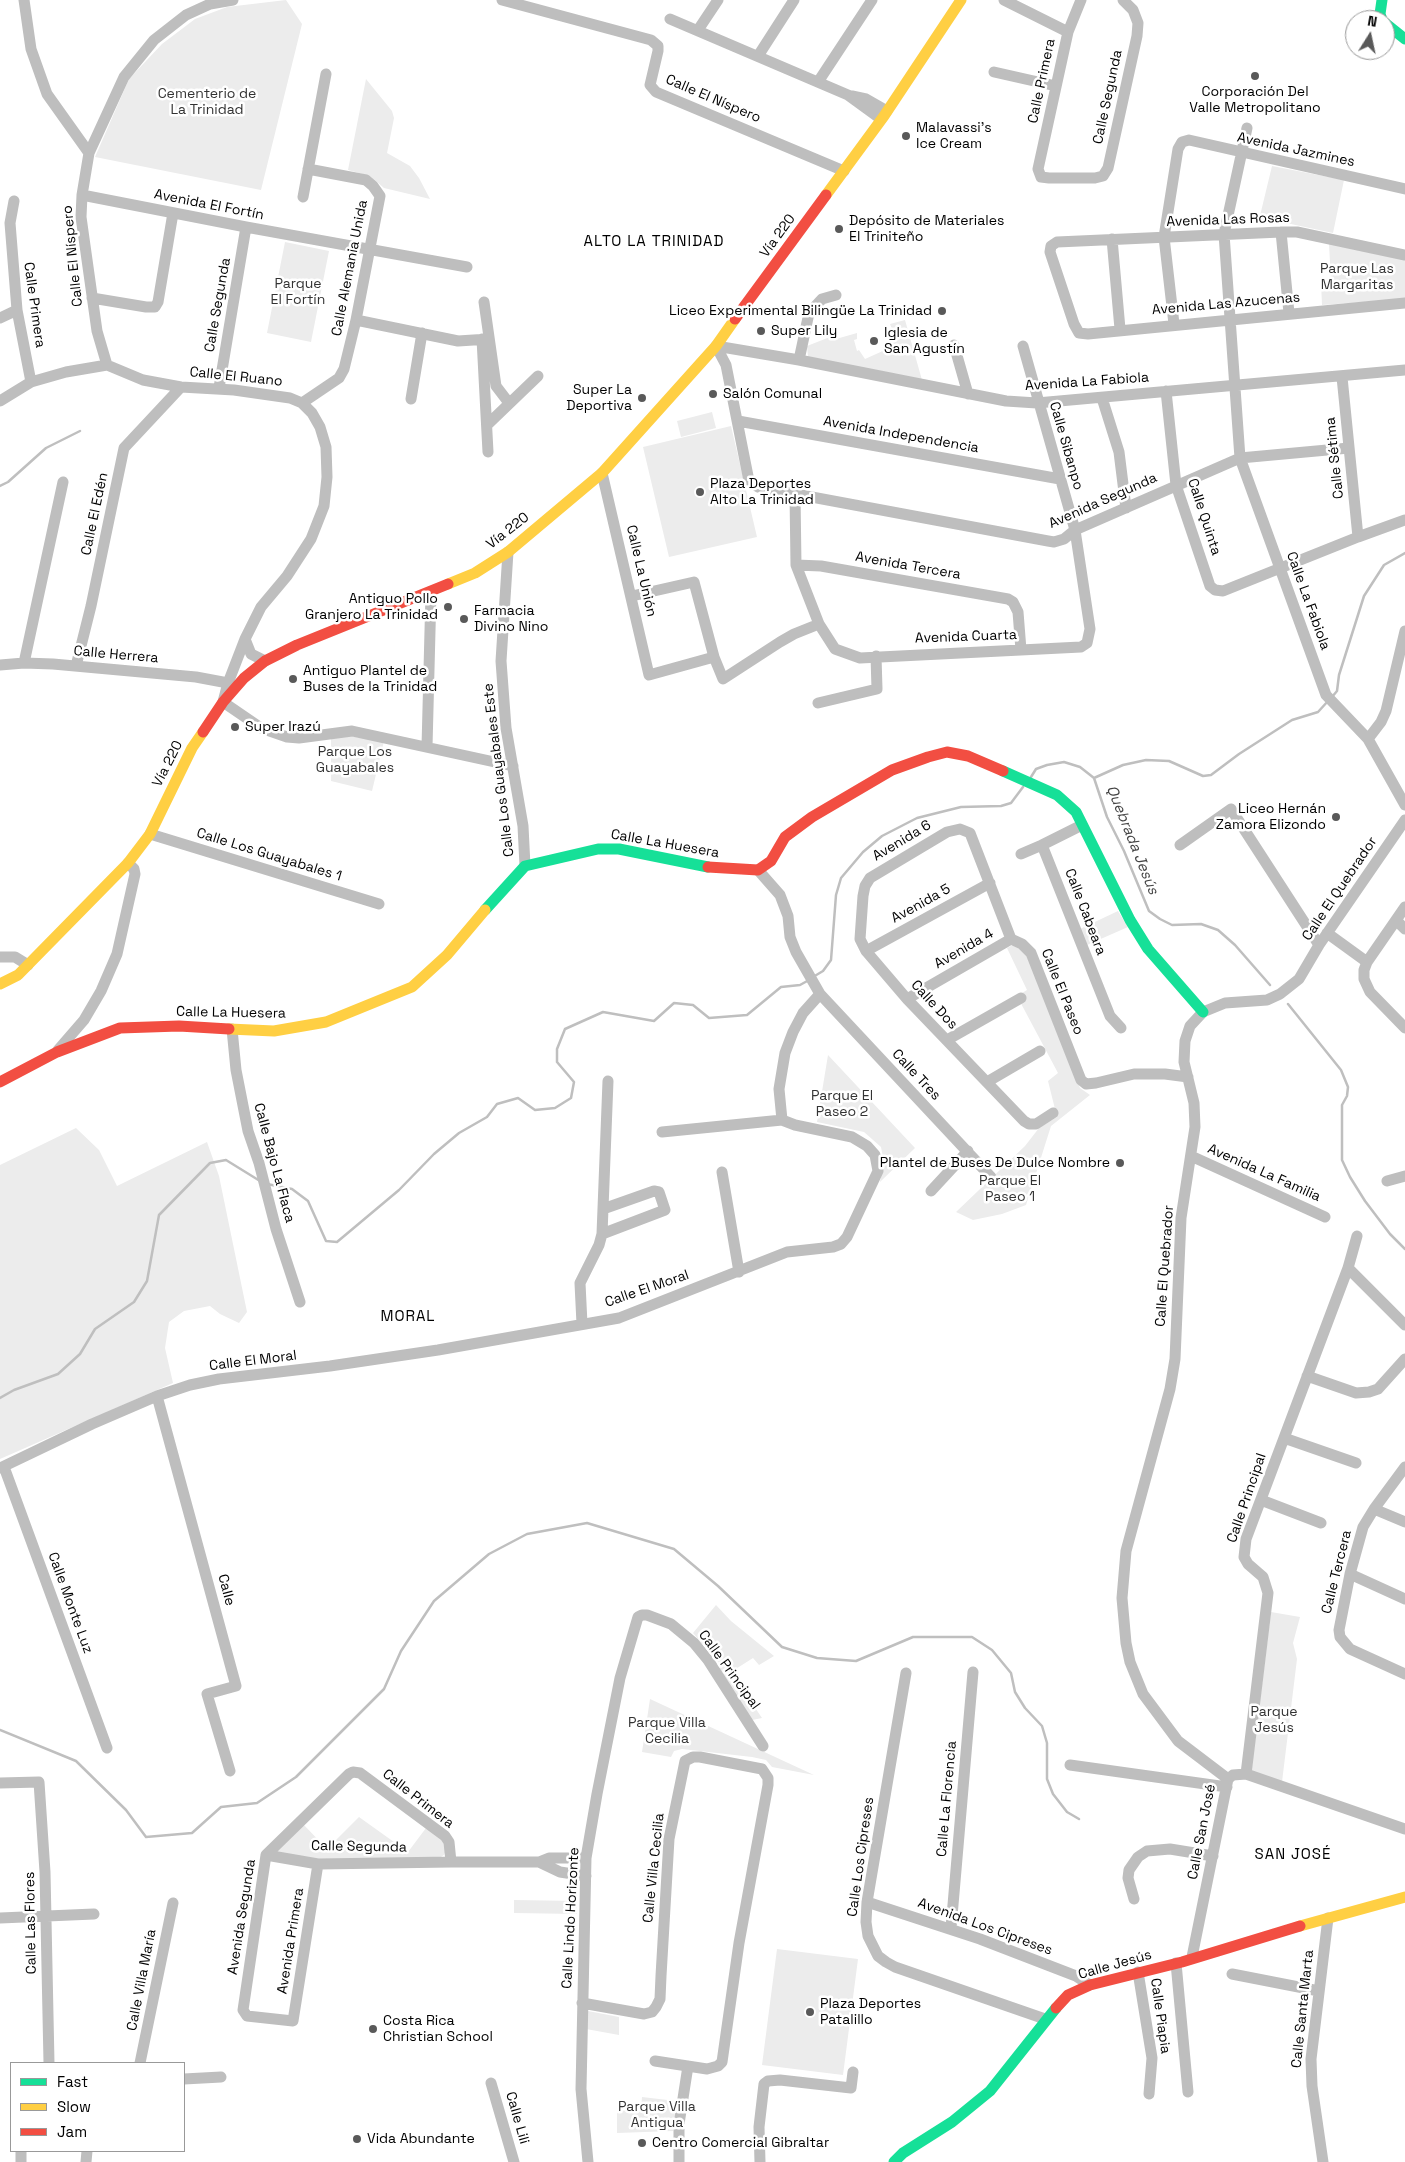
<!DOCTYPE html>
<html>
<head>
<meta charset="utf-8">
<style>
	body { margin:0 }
	#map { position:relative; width:1405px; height:2162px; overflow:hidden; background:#fff; font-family:"Space Grotesk",sans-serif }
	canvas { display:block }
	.legend { position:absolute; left:10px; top:2062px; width:175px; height:90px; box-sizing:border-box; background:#fff; border:1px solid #999; margin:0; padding:6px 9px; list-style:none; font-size:15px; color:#000 }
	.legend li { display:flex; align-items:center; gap:10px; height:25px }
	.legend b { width:25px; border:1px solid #999 }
	.north { position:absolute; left:1345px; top:10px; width:50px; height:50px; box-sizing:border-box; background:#fff; border:1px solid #999; border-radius:50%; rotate:10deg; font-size:14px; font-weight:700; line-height:20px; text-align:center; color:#000 }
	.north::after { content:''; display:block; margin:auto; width:18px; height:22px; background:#595959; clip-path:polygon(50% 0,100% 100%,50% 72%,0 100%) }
</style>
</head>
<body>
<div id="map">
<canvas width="1405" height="2162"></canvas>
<ul class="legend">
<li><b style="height:6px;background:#16e098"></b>Fast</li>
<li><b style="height:6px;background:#ffcf43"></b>Slow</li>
<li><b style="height:6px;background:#f24e42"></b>Jam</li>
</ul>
<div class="north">N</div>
</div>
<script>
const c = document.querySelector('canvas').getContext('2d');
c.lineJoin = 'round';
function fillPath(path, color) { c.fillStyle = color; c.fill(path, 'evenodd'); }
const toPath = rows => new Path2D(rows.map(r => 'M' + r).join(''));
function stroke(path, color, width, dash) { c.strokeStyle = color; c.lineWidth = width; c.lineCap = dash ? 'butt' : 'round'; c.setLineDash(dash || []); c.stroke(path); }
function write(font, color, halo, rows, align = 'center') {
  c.font = font + ' "Space Grotesk",sans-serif'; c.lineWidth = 5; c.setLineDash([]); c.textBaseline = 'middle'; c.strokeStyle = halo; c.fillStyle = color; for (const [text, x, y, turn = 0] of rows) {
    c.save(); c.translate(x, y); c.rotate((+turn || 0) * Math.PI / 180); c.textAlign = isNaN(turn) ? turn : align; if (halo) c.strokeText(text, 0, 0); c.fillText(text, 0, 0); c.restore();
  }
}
fillPath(toPath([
	[286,0,302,24,261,190,95,157,129,79,162,44,195,19,227,7],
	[366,79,392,111,394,118,387,153,410,166,419,178,430,199,384,188,370,176,348,170],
	[1272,166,1344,180,1333,233,1291,224,1258,224],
	[285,242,329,251,311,342,267,333],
	[1329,244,1405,260,1405,299,1322,305,1321,282,1331,281],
	[905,320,922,380,808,357,807,346,835,335,836,339,857,333,857,339,854,340,857,351,859,350,865,359,885,350,894,342,894,339,899,337,897,328,892,329,890,324],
	[712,412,716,428,681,437,677,421],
	[731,426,757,537,669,557,643,447],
	[348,736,384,741,372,791,331,781,331,739],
	[1118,911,1128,927,1087,945,1080,929],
	[1013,945,1025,951,1080,1088,1090,1095,1051,1126,1026,1205,1002,1214,973,1220,956,1212,1025,1146,1039,1128,1057,1117,1048,1081,1058,1073,1017,996,1027,990,1007,948],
	[828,1055,915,1148,880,1182,884,1162,881,1147,864,1132,817,1122],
	[76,1128,99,1150,117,1186,207,1142,219,1176,247,1312,239,1323,220,1314,210,1306,184,1311,169,1322,165,1348,173,1383,0,1459,0,1165],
	[716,1605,731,1621,774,1656,759,1665,753,1658,731,1672,762,1718,752,1720,720,1672,720,1664,693,1633],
	[1271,1612,1300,1617,1293,1643,1297,1659,1282,1782,1252,1771,1252,1766],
	[650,1699,814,1775,772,1767,766,1760,752,1757,682,1749,674,1751,671,1757,642,1752],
	[359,1817,408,1852,426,1828,443,1840,446,1850,444,1855,439,1858,324,1860,275,1852,303,1824,327,1849],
	[514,1900,577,1901,577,1914,514,1913],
	[777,1949,858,1959,843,2075,762,2065],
	[588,2011,619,2017,619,2035,586,2029],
	[642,2097,676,2101,673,2131,617,2133,617,2111,641,2110]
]), '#ececec');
stroke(toPath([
	[0,486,8,482,46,448,80,431],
	[1332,697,1337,691,1339,675,1364,596,1384,565,1405,553],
	[1031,777,1036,769,1047,765,1064,762,1080,767,1094,778],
	[1094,778,1123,765,1146,760,1169,761,1203,776,1211,775,1239,754,1292,720,1318,712,1328,701],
	[1094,778,1107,817,1124,851,1149,911,1160,919,1172,925,1201,924,1218,930,1235,945,1270,985],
	[813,977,823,971,831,960,836,895,841,878,863,852,882,836,917,818,961,807,1001,806,1011,803,1023,787],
	[1288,1004,1341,1070,1348,1087,1347,1096,1342,1105,1342,1160,1350,1177,1365,1201,1390,1234,1405,1249],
	[267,1184,292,1189,308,1201,326,1241,337,1242,399,1190,434,1154,459,1133,487,1117,497,1104,518,1098,535,1110,555,1108,571,1098,574,1082,557,1062,557,1049,565,1029,603,1012,654,1021,674,1003,693,1005,709,1018,747,1015,781,987,800,985,809,980],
	[0,1398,14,1390,58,1374,80,1354,95,1329,134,1302,147,1281,159,1215,210,1163,226,1160,260,1181],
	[0,1730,76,1761,126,1810,146,1837,192,1833,221,1807,257,1803,296,1777,384,1689,401,1651,434,1601,489,1554,527,1534,587,1523,674,1549,718,1586,782,1647,817,1658,856,1661,913,1637,972,1637,992,1650,1011,1673,1015,1692,1025,1708,1042,1726,1047,1743,1047,1779,1053,1794,1067,1812,1079,1819]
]), '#bfbfbf', 2.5);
stroke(toPath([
	[24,0,31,49,47,94,89,153],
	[502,0,651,40,658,46,658,51,650,85,656,92,844,171],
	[1004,0,1068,32],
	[1081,0,1068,32,1038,169,1041,177,1049,178,1095,178,1103,176,1108,168,1137,36,1138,23,1133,10,1123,0],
	[670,19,848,95,881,119],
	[698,30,718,0],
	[758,56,794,0],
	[994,72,1056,86],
	[818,82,872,0],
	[852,96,866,99,887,111],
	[1247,128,1224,234,1240,458,1326,695,1368,739,1405,805],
	[82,195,246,227,467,267],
	[303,197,326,74],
	[14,201,10,223,17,310,31,382],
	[1281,232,1289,313],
	[1112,239,1120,329],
	[1405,255,1297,232,1281,232,1057,242,1051,246,1050,252,1074,324,1079,333,1088,334,1405,303],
	[92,298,146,307,155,307,158,302,173,213],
	[484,302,496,386,509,403],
	[0,318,17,310],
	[356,320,458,341,489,339],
	[1174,324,1164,237,1178,149,1182,142,1189,140,1405,189],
	[482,339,488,452],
	[954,345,968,394],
	[716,346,726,365,749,481,758,487,1048,541,1054,542,1064,539,1075,530,1240,458,1349,448],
	[716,346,799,360,1006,401,1037,403,1405,370],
	[799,360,809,313,822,299,836,295],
	[107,365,97,331,81,217,82,195,89,153,124,77,154,40,186,15,210,4,233,0],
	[1342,377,1358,537],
	[219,388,246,227],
	[1166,391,1176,485,1210,586,1215,590,1223,591,1358,537,1405,520],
	[1102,398,1119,452,1126,508],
	[411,399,422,333],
	[0,401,31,382,66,372,107,365,143,380,181,387,234,390,290,398,302,403,312,413,320,427,326,447,327,477,324,506,311,539,287,576,261,607,245,639,228,683,223,702,261,728,287,737,299,738,352,731,513,766],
	[302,403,339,378,344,369,356,320,380,196,373,186,366,180,308,169],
	[738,421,1060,479],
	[487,425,538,376],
	[602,473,649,675,714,657,723,679,780,642,794,634,819,624],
	[795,494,796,565,819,624,835,649,860,658,1081,647,1087,643,1090,629,1075,530,1023,346],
	[508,552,501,661,506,728,523,826,525,866],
	[796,565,821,566,1008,599,1013,602,1018,612,1021,650],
	[632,596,694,582,714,657],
	[245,639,251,654,265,661],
	[24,663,63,482],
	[0,665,24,663,53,664,196,677,228,683],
	[76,666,91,606,124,448,181,387],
	[818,703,877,689,876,656],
	[1368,739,1381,722,1386,711,1405,631],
	[427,747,431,592],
	[1082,825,1042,845,1110,1016,1121,1028],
	[150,834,379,904],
	[1180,845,1231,809,1319,945],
	[1021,854,1042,845],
	[1396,920,1405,929],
	[1327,933,1367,962,1364,970,1364,979,1370,992,1405,1028],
	[866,951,990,883],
	[0,957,15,957,28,965],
	[1367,962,1405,907],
	[820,994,991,1177],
	[907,999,1011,939],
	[232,1029,236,1070,248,1131,259,1163,276,1229,300,1302],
	[947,1040,1021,998],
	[58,1050,84,1020,101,991,117,954,135,874,134,869,128,863],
	[987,1082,1040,1051],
	[1053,1113,1036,1124,1029,1124,1024,1121,907,999,866,951,860,939,863,896,865,886,870,878,947,832,960,829,970,833,1011,939,1022,944,1031,953,1081,1080,1086,1084,1096,1083,1134,1074,1165,1074,1188,1077],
	[662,1132,782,1120],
	[1191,1156,1325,1217],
	[722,1172,739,1272],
	[1387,1181,1405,1176],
	[931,1191,968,1151],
	[602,1234,665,1210,659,1192,654,1191,603,1209],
	[1348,1268,1405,1325],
	[582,1324,580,1283,599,1245,602,1234,608,1081],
	[1307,1376,1356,1393,1369,1392,1378,1389,1405,1359],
	[157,1396,236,1686,207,1694,230,1771],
	[1284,1438,1356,1463],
	[4,1467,107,1748],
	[1405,1467,1374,1509,1363,1527,1350,1574,1339,1630,1340,1637,1350,1649,1405,1674],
	[0,1468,92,1424,157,1396,190,1385,219,1379,330,1366,438,1350,619,1318,787,1252,833,1247,841,1244,847,1237,878,1171,875,1155,867,1146,852,1137,795,1125,782,1120,779,1089,785,1053,793,1032,803,1013,820,994,796,952,790,937,788,916,780,895,758,870],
	[1261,1500,1321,1523],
	[1374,1509,1405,1522],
	[1350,1574,1405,1599],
	[906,1673,867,1902,866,1922,868,1936,878,1956,886,1962,895,1967,1045,2019],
	[1070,1765,1227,1787],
	[1246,1774,1268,1593,1263,1577,1248,1564,1244,1557,1246,1539,1348,1268,1357,1236],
	[1228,1779,1178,1741,1143,1694,1130,1662,1126,1643,1122,1598,1126,1551,1170,1389,1175,1359,1181,1218,1195,1127,1194,1103,1184,1062,1185,1041,1190,1026,1203,1012,1225,1003,1267,1000,1280,994,1299,979,1319,945,1405,820],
	[0,1783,39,1782,45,1872,49,2063],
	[266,1855,318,1864,451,1862],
	[539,1862,560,1872,586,1876],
	[318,1864,293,2021,247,2016,243,2010,266,1855,349,1774,353,1772,360,1773,445,1836,449,1842,451,1862,539,1862,549,1858,586,1858],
	[1134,1899,1128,1878,1129,1870,1138,1857,1147,1851,1170,1849,1213,1856],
	[867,1902,980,1939,1076,1976,1090,1985],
	[0,1918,94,1914],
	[951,1928,973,1672],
	[1192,1957,1228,1779,1233,1775,1246,1774,1405,1829],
	[1176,1963,1188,2092],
	[1138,1972,1152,2058,1149,2094],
	[1232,1974,1319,1991],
	[582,2003,644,2014,652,2012,656,2007,660,1999,661,1976,669,1839,685,1761,693,1757,700,1757,762,1769,768,1778,768,1785,739,1943,722,2062,718,2066,707,2069,655,2061],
	[140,2063,173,1903],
	[184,2079,221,2077],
	[491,2083,514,2162],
	[21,2151,21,2162],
	[86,2162,87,2151],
	[588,2162,581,2089,586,1858,597,1794,620,1678,638,1617,642,1615,647,1615,671,1624,694,1643,708,1660,763,1746],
	[679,2162,679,2124,688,2066],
	[760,2162,759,2127,764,2084,768,2081,780,2080,851,2088,853,2072],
	[1323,2162,1312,2086,1311,2059,1328,1918]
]), '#bebebe', 11);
stroke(toPath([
	[1382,0,1380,14,1382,20],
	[1385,23,1405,39],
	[1003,771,1057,795,1076,812,1130,920,1148,949,1203,1012],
	[485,910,525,866,598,849,619,849,708,867],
	[894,2162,903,2153,952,2122,990,2091,1056,2008]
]), '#16e098', 11);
stroke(toPath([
	[826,195,884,116,961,0],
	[448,584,475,573,508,552,602,473,716,346,735,319],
	[0,984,18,975,128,863,150,834,192,748,203,732],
	[229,1029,274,1031,326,1022,412,987,447,955,485,910],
	[1300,1926,1405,1897]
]), '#ffcf43', 11);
stroke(toPath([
	[735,319,826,195],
	[203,732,223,702,244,678,265,661,297,645,448,584],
	[708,867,758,870,771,861,785,837,812,817,892,770,928,757,947,752,968,756,1003,771],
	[0,1082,57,1052,120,1028,179,1026,229,1029],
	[1056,2008,1068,1995,1090,1985,1182,1962,1300,1926]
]), '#f24e42', 11);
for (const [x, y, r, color] of [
	[1255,76,5,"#595959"],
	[906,136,5,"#595959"],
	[839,229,5,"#595959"],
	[942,311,5,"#595959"],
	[761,331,5,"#595959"],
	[874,341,5,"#595959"],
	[713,394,5,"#595959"],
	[642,398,5,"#595959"],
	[700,492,5,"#595959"],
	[448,607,5,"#595959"],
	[464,619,5,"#595959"],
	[293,679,5,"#595959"],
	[235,727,5,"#595959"],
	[1336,817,5,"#595959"],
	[1120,1163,5,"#595959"],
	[810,2012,5,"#595959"],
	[373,2029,5,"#595959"],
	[357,2139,5,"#595959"],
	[642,2143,5,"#595959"]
]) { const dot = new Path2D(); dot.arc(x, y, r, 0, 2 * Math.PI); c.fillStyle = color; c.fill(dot); stroke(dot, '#fff', 2); }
write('14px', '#000', '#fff', [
	["Calle Primera",1042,81,-78],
	["Calle Segunda",1108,97,-78],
	["Calle El Níspero",713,99,23],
	["Avenida Jazmines",1296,150,12],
	["Avenida El Fortín",209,205,11],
	["Avenida Las Rosas",1228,220,-2],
	["Vía 220",778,236,-54],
	["Calle El Níspero",73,256,-96],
	["Calle Alemania Unida",350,268,-79],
	["Avenida Las Azucenas",1226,304,-5],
	["Calle Primera",34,305,82],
	["Calle Segunda",218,305,-80],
	["Calle El Ruano",236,377,6],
	["Avenida La Fabiola",1087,382,-4],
	["Avenida Independencia",901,435,10],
	["Calle Sibanpo",1066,446,74],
	["Calle Sétima",1335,458,-96],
	["Avenida Segunda",1103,501,-24],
	["Calle El Edén",95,514,-78],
	["Calle Quinta",1204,517,72],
	["Vía 220",508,531,-38],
	["Avenida Tercera",908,566,10],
	["Calle La Unión",641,571,77],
	["Calle La Fabiola",1308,601,70],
	["Avenida Cuarta",966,637,-2],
	["Calle Herrera",116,655,5],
	["Vía 220",168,764,-63],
	["Calle Los Guayabales Este",499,770,-97],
	["Avenida 6",902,841,-31],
	["Calle La Huesera",665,844,10],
	["Calle Los Guayabales 1",269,855,17],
	["Calle El Quebrador",1340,889,-56],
	["Avenida 5",921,904,-29],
	["Calle Cabeara",1085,912,69],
	["Avenida 4",964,949,-30],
	["Calle El Paseo",1062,992,68],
	["Calle Dos",934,1005,47],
	["Calle La Huesera",231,1013,1],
	["Calle Tres",916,1075,47],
	["Calle Bajo La Flaca",274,1163,75],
	["Avenida La Familia",1264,1173,24],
	["Calle El Quebrador",1165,1266,-86],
	["Calle El Moral",647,1289,-19],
	["Calle El Moral",253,1361,-7],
	["Calle Principal",1247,1498,-71],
	["Calle Tercera",1337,1572,-76],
	["Calle",226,1590,75],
	["Calle Monte Luz",70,1603,70],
	["Calle Principal",729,1670,54],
	["Calle Primera",418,1799,38],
	["Calle La Florencia",947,1799,-85],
	["Calle San José",1202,1832,-79],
	["Calle Segunda",359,1847,1],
	["Calle Los Cipreses",861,1857,-82],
	["Calle Villa Cecilia",654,1868,-84],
	["Avenida Segunda",242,1917,-81],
	["Calle Lindo Horizonte",571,1918,-87],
	["Calle Las Flores",31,1923,-91],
	["Avenida Los Cipreses",985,1927,20],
	["Avenida Primera",291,1941,-81],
	["Calle Jesús",1115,1965,-16],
	["Calle Villa María",142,1980,-79],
	["Calle Santa Marta",1303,2009,-84],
	["Calle Piapia",1160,2016,82],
	["Calle Lili",517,2118,74]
]);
write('14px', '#000', '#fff', [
	["Corporación Del",1255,92,"center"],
	["Valle Metropolitano",1255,108,"center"],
	["Malavassi’s",916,128],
	["Ice Cream",916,144],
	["Depósito de Materiales",849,221],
	["El Triniteño",849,237],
	["Liceo Experimental Bilingüe La Trinidad",932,311,"right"],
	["Super Lily",771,331],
	["Iglesia de",884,333],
	["San Agustín",884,349],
	["Super La",632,390,"right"],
	["Deportiva",632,406,"right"],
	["Salón Comunal",723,394],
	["Plaza Deportes",710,484],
	["Alto La Trinidad",710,500],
	["Antiguo Pollo",438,599,"right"],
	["Granjero La Trinidad",438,615,"right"],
	["Farmacia",474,611],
	["Divino Nino",474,627],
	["Antiguo Plantel de",303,671],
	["Buses de la Trinidad",303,687],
	["Super Irazú",245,727],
	["Liceo Hernán",1326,809,"right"],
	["Zamora Elizondo",1326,825,"right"],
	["Plantel de Buses De Dulce Nombre",1110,1163,"right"],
	["Plaza Deportes",820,2004],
	["Patalillo",820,2020],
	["Costa Rica",383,2021],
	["Christian School",383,2037],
	["Vida Abundante",367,2139],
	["Centro Comercial Gibraltar",652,2143]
], 'left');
write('14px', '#333', '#fff', [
	["Cementerio de",207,94],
	["La Trinidad",207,110],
	["Parque Las",1357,269],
	["Margaritas",1357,285],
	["Parque",298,284],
	["El Fortín",298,300],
	["Parque Los",355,752],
	["Guayabales",355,768],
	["Parque El",842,1096],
	["Paseo 2",842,1112],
	["Parque El",1010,1181],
	["Paseo 1",1010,1197],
	["Parque",1274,1712],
	["Jesús",1274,1728],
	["Parque Villa",667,1723],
	["Cecilia",667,1739],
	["Parque Villa",657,2107],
	["Antigua",657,2123]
]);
c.letterSpacing = '1px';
write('15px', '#000', '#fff', [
	["ALTO LA TRINIDAD",654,242],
	["MORAL",408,1317],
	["SAN JOSÉ",1293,1855]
]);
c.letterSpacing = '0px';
write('italic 15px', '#444', '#fff', [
	["Quebrada Jesús",1132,840,68]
]);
</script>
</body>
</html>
